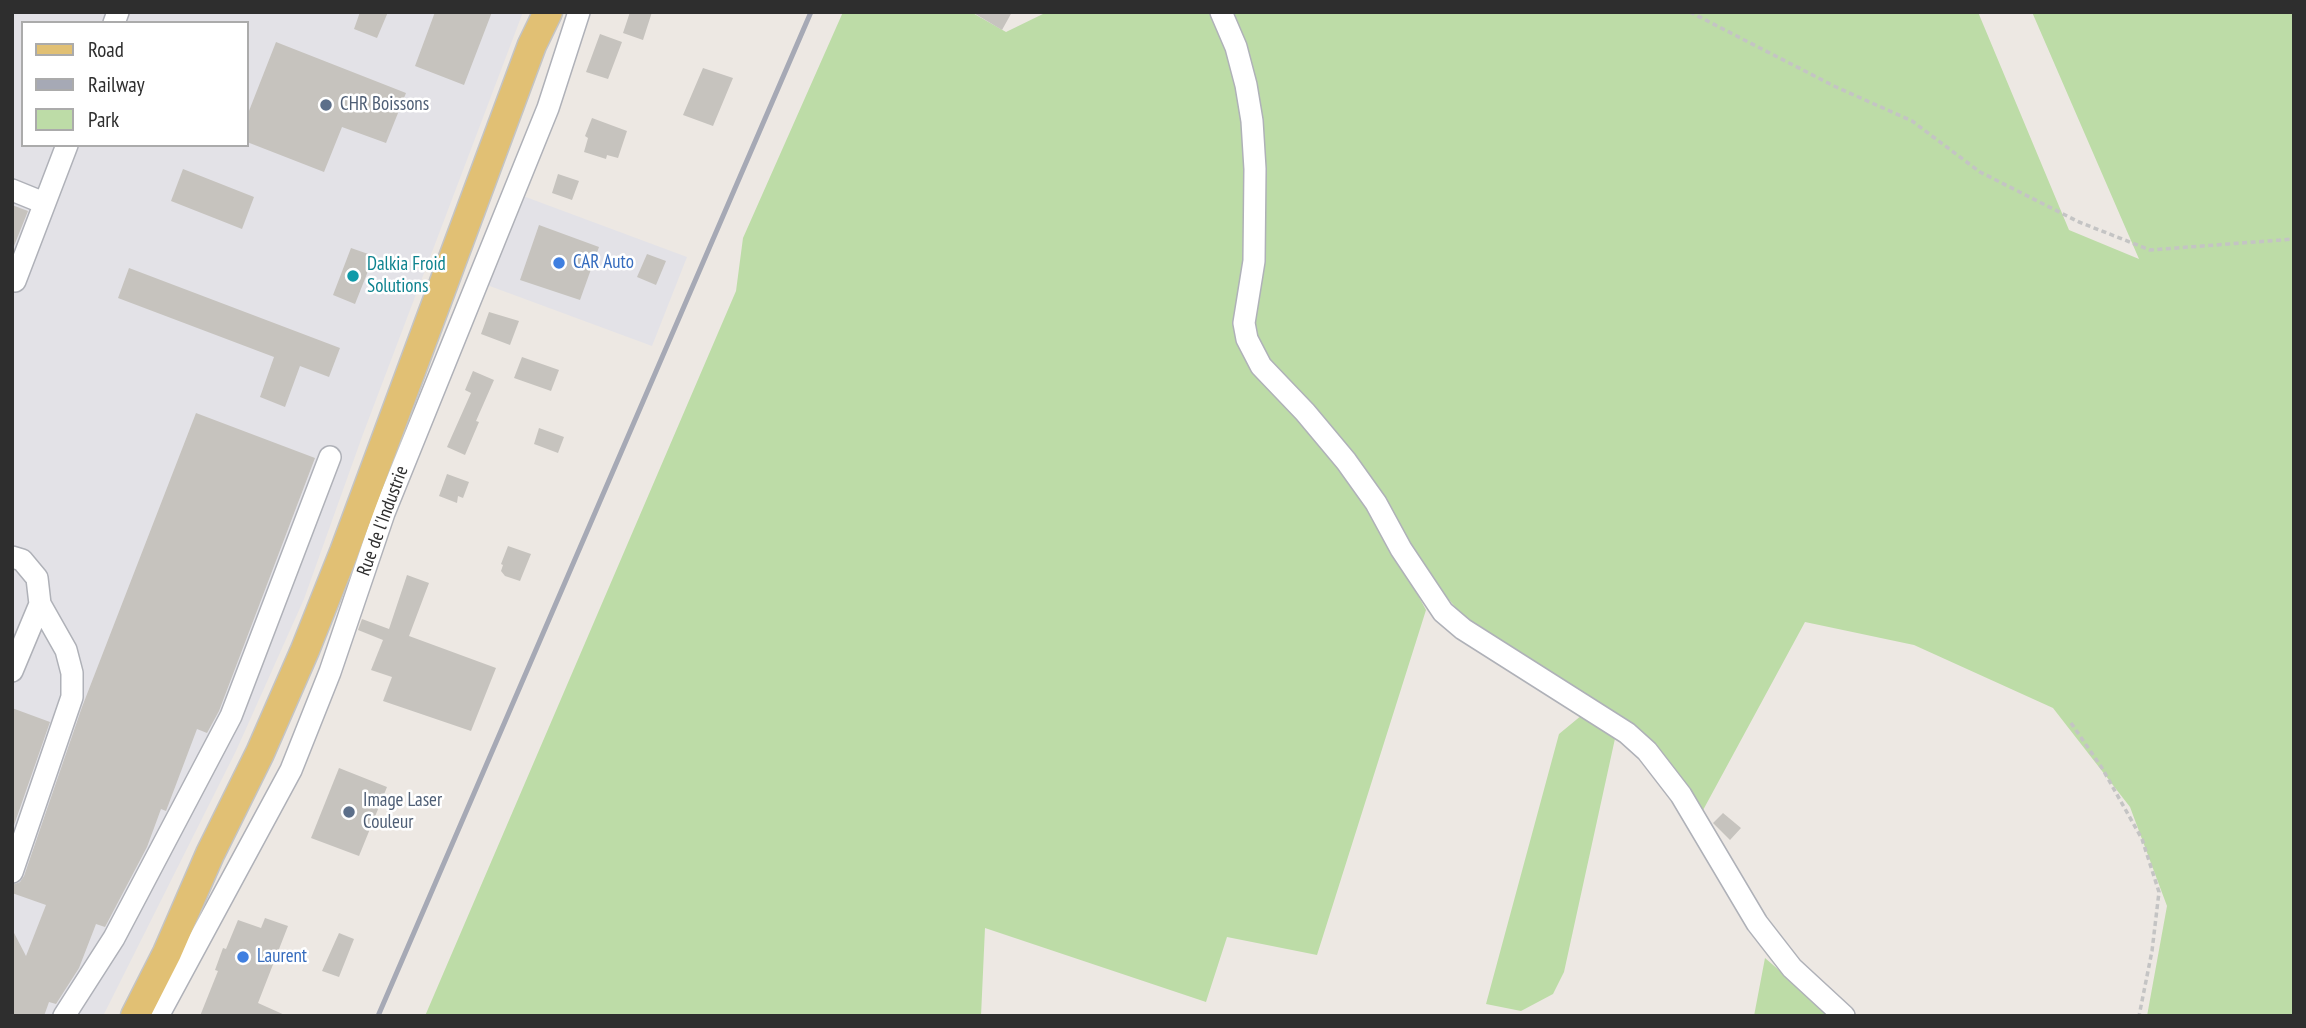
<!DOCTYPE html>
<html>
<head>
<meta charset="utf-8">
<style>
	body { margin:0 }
	#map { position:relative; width:2306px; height:1028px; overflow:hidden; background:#ede8e3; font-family:"PT Sans Narrow",sans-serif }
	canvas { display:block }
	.frame { position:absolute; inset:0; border:14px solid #2e2e2e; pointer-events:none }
	.legend { position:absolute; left:21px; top:21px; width:228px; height:126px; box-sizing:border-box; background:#fff; border:2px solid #ababab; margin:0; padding:9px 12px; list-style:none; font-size:21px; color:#2e2e2e }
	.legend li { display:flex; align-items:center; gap:14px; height:35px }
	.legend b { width:35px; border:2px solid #ababab }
</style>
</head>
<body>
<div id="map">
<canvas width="2306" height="1028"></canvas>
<div class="frame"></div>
<ul class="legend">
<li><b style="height:9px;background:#e1c074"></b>Road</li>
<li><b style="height:9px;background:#a6a9b5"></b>Railway</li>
<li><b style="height:19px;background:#bddca7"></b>Park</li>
</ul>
</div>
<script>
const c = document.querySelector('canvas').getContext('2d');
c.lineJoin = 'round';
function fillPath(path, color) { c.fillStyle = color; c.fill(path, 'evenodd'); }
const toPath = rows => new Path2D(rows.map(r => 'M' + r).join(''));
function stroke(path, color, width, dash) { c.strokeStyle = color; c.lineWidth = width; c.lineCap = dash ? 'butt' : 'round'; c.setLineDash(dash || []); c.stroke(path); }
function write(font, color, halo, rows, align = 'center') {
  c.font = font + ' "PT Sans Narrow",sans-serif'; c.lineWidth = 5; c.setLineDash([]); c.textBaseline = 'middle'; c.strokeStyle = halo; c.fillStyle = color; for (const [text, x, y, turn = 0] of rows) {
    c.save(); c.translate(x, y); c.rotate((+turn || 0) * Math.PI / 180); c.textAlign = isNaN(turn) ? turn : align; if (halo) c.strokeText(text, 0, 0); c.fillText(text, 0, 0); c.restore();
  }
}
fillPath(toPath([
	[12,12,523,12,363,434,304,599,236,751,103,1016,12,1016],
	[23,23,247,23,247,145,23,145],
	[523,196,687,257,652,346,487,285]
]), '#e3e2e7');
fillPath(toPath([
	[843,12,971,12,1006,32,1047,12,1978,12,2069,230,2139,259,2032,12,2294,12,2294,1016,2147,1016,2167,906,2130,807,2053,708,1914,645,1805,622,1702,812,1658,747,1461,614,1367,502,1426,610,1317,955,1227,937,1206,1002,985,928,981,1016,425,1016,736,291,743,238],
	[1582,715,1616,734,1564,972,1553,994,1521,1011,1486,1004,1559,734],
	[1765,958,1832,1016,1754,1016]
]), '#bddca7');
fillPath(toPath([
	[360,12,388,12,377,38,354,29],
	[435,12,492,12,464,85,415,66],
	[630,12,652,12,643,40,623,33],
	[972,12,1012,12,1002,30],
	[600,34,622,42,608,79,586,72],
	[276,42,406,93,386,143,342,127,324,172,247,142,247,116],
	[703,68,733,78,713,126,683,115],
	[592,118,627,131,618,158,607,155,606,159,584,152,588,138,585,136],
	[183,169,254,197,242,229,171,201],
	[558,174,579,181,572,200,552,193],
	[12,205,28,211,12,251],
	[539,225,599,247,580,300,520,280],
	[351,248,374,256,355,304,333,295],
	[647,254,666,261,656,285,637,277],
	[129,268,340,348,329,377,300,366,285,407,260,397,274,357,118,298],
	[489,312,519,321,510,345,481,334],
	[522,357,559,370,551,391,514,378],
	[473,371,494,380,476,421,479,422,465,455,447,447,471,393,465,390],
	[196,413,315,458,219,711,207,733,197,729,166,811,161,809,147,847,105,927,96,924,79,968,56,1004,49,1002,44,1016,12,1016,12,929,26,956,46,905,12,893,12,885,20,882,24,876,82,707],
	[539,428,564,437,558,453,534,444],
	[447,474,469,482,463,498,458,496,457,503,439,496],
	[508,546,531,554,520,581,505,576,501,571,503,565,501,564],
	[407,575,429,583,409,636,496,668,471,731,383,701,392,677,371,670,383,640,358,630,362,619,389,629],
	[12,708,50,722,12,831],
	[339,768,387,787,359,856,311,838],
	[1723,813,1741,828,1730,840,1713,823],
	[265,918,288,926,258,1003,287,1016,200,1016,218,971,215,970,223,948,226,949,238,920,261,928],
	[339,933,354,939,339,977,322,971]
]), '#c6c3be');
const minor = toPath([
	[1221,12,1236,47,1246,85,1252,121,1255,169,1254,261,1244,323,1247,339,1261,366,1305,412,1346,461,1376,503,1401,549,1443,612,1463,629,1627,733,1647,751,1681,795,1757,923,1792,968,1844,1016],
	[114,23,118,12],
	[12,190,44,203],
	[15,281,67,145],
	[12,557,22,560,37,578,40,604,66,650,72,673,72,697,12,872],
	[12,671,40,604],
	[64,1016,114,938,231,716,330,457],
	[158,1016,291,770,330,672,384,513,548,108,579,12]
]);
const major = toPath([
	[135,1016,167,953,210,854,260,753,305,650,344,552,532,45,548,12]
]);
stroke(minor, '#afb1b8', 24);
stroke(major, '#c4c4c4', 31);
stroke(toPath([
	[1690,12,1834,86,1912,121,1980,172,2079,222,2150,250,2294,239],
	[2071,723,2102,768,2142,839,2159,892,2152,951,2139,1016]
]), '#c4c4c4', 3.5, [5, 3.5]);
stroke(minor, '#fff', 21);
stroke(major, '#e1c074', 28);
stroke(toPath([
	[378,1016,811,12]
]), '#a6a9b5', 5);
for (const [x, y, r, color] of [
	[326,105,7,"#5c6f8a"],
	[559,263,7,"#3f7fe0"],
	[353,276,7,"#0f9aa8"],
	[349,812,7,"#5c6f8a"],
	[243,957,7,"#3f7fe0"]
]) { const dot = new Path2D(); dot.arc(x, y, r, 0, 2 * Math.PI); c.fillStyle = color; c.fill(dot); stroke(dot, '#fff', 2.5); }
write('19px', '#4e5e75', '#fff', [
	["CHR Boissons",340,105],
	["Image Laser",363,801],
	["Couleur",363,823]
], 'left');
write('19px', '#366cbe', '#fff', [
	["CAR Auto",573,263],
	["Laurent",257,957]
], 'left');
write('19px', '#0d838f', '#fff', [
	["Dalkia Froid",367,265],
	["Solutions",367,287]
], 'left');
write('19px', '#2e2e2e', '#fff', [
	["Rue de l'Industrie",383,521,-70]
]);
</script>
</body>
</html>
